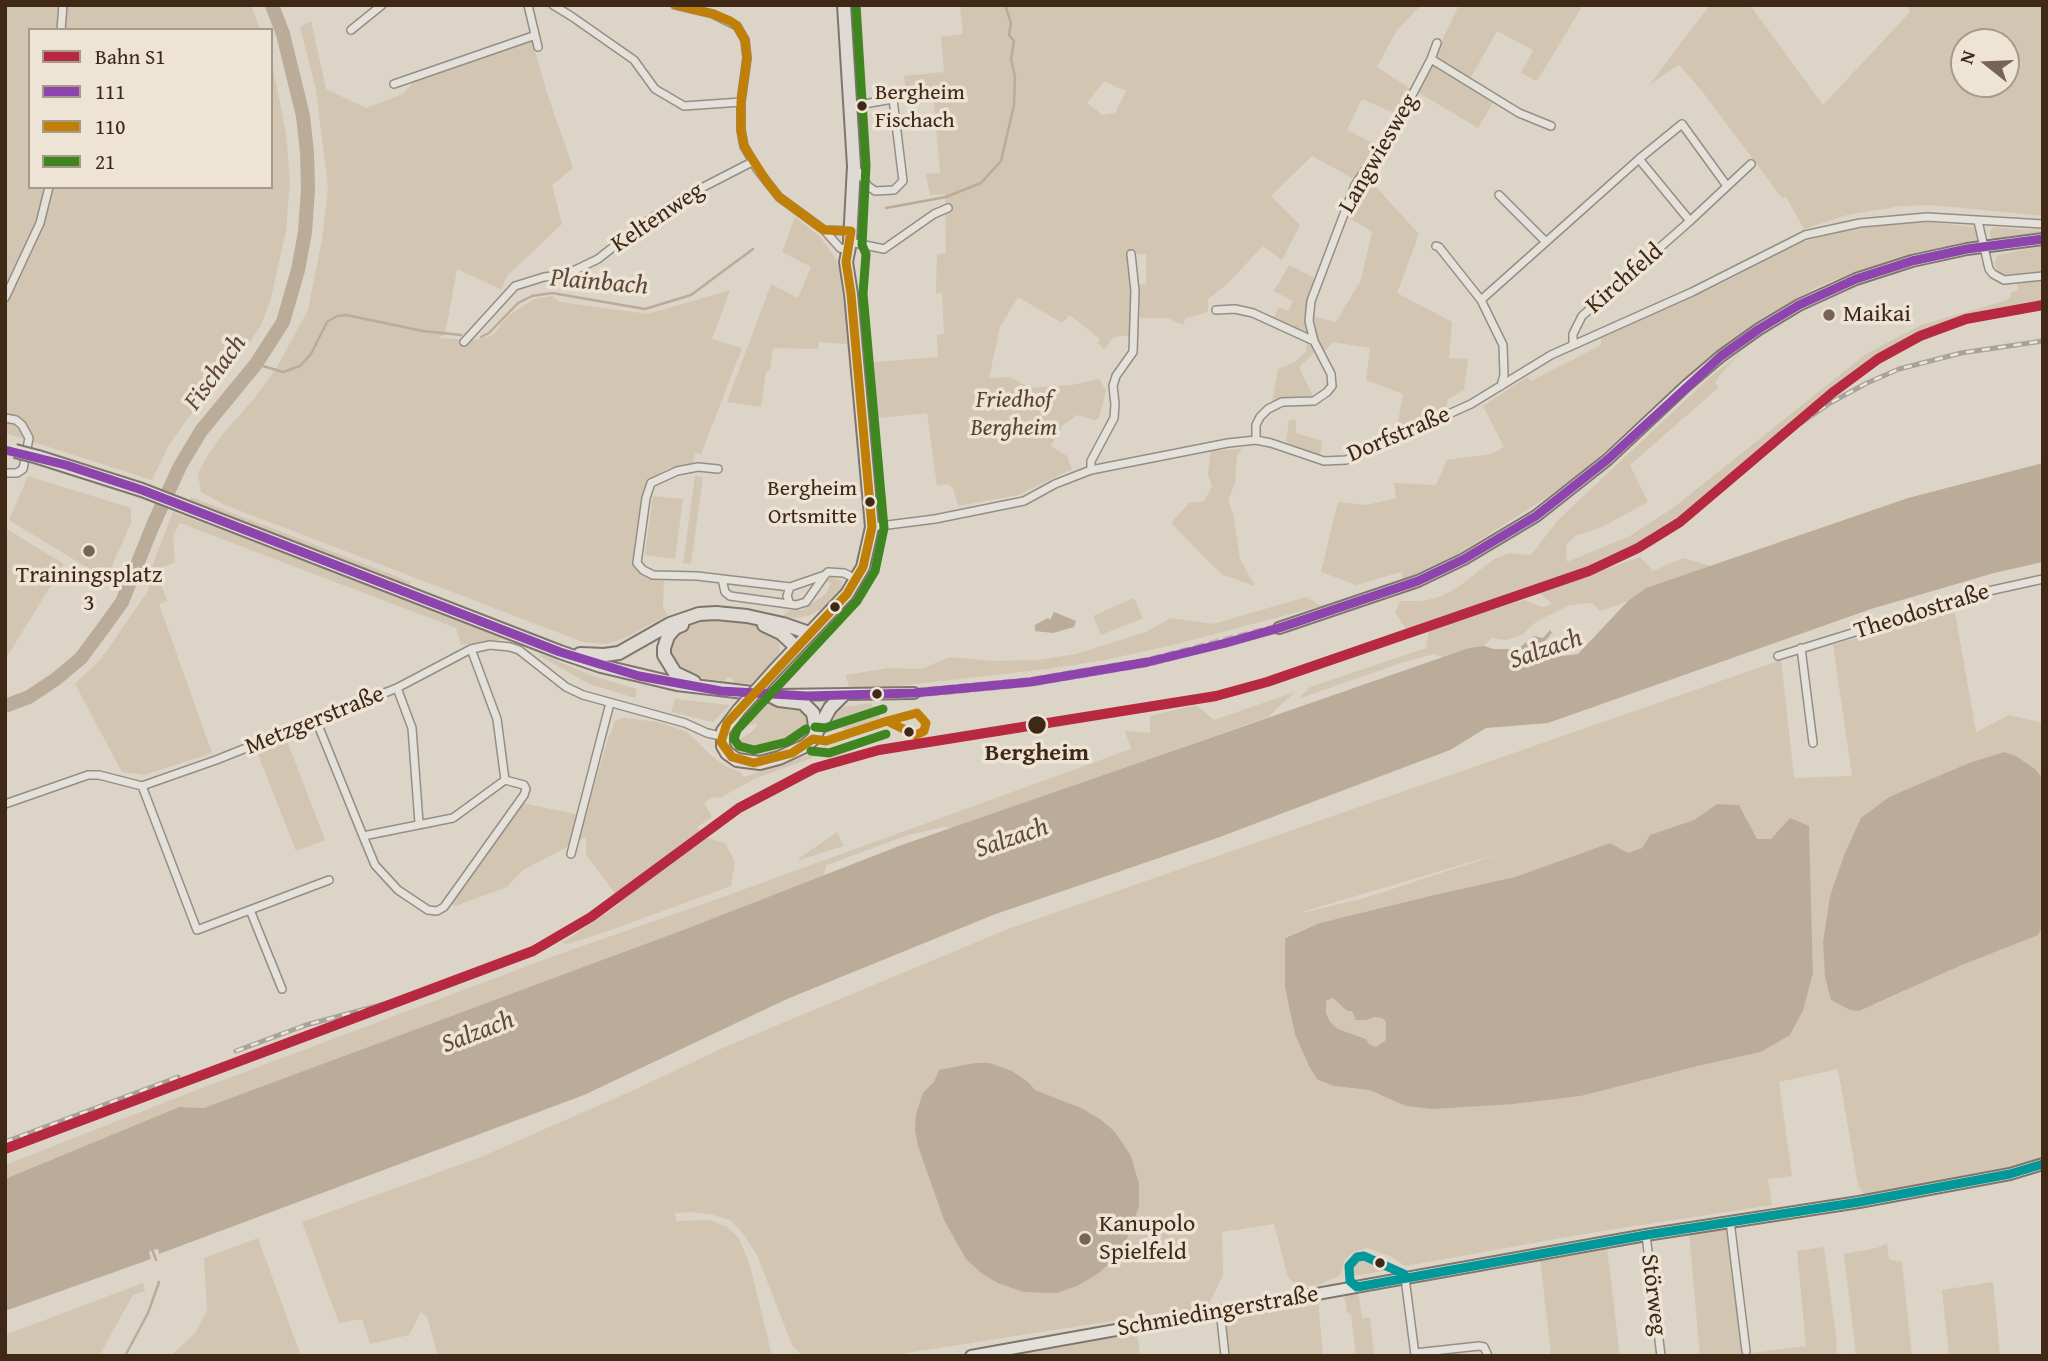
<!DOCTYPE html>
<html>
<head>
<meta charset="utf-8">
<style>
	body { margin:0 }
	#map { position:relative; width:2048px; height:1361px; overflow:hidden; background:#dcd4c7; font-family:"Gentium Book Plus",serif }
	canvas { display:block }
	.frame { position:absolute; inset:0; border:7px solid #3f2816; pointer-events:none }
	.legend { position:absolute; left:28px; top:28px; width:245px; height:161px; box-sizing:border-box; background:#eee4d5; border:2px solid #a89989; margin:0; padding:9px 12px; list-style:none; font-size:21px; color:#3f2816 }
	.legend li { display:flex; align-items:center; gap:14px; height:35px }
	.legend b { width:35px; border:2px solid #a89989 }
	.north { position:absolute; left:1950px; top:28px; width:70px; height:70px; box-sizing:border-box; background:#eee4d5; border:2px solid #a89989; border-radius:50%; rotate:288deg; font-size:19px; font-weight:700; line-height:28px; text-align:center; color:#3f2816 }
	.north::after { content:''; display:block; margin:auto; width:24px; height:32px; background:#766454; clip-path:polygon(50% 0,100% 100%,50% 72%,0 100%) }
</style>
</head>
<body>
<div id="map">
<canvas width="2048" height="1361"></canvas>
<div class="frame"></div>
<ul class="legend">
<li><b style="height:9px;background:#b72841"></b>Bahn S1</li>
<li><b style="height:9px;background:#8e44ad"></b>111</li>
<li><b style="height:9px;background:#c08007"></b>110</li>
<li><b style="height:9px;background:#3f8621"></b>21</li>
</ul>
<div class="north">N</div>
</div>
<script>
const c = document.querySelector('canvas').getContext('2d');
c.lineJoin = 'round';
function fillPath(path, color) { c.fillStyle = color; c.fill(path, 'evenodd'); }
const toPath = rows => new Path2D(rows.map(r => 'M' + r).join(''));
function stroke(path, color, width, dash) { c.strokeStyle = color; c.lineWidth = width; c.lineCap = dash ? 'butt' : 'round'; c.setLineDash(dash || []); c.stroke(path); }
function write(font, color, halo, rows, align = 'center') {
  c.font = font + ' "Gentium Book Plus",serif'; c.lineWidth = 7; c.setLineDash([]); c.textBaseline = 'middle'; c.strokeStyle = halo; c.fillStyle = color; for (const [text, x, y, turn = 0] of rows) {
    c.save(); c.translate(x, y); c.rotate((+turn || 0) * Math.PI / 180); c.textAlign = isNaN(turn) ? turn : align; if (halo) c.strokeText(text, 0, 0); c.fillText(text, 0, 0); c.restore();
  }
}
fillPath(toPath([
	[5,5,251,5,260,30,30,30,30,187,271,187,271,63,273,68,286,134,290,180,286,231,271,298,261,325,248,345,231,368,187,419,168,447,152,480,5,433],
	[960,5,1421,5,1397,30,1377,67,1412,90,1399,115,1362,99,1347,130,1379,146,1356,180,1312,156,1271,196,1300,225,1282,260,1263,246,1226,285,1208,299,1208,312,1186,318,1183,325,1168,318,1140,318,1139,285,1146,284,1146,254,1129,254,1133,325,1130,335,1114,337,1104,349,1098,343,1100,339,1070,315,1062,323,1018,297,1000,327,989,378,1010,377,1030,388,1072,385,1099,379,1106,391,1099,418,1095,420,1077,415,1062,426,1051,446,1067,456,1072,469,1018,495,958,506,953,488,948,484,937,486,927,413,869,419,864,363,938,357,937,335,944,334,942,294,936,293,937,254,946,253,945,194,930,195,926,174,940,173,933,89,906,92,904,76,944,72,941,37,963,34],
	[1104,81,1126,91,1115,113,1103,115,1087,103],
	[1459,5,1583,5,1537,81,1521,73,1533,50,1497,31,1470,79,1437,58,1437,51],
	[1710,5,1750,5,1823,105,1910,12,1907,5,2043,5,2043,216,1932,205,1901,206,1847,215,1804,229,1786,197,1782,198,1702,91,1679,65,1649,85],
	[2006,42,2006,84,1964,84,1964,42],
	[311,21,326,89,366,108,403,94,416,79,532,40,546,90,573,168,552,185,562,224,506,277,502,290,457,269,445,335,437,338,477,340,493,335,507,317,526,304,534,299,552,296,560,302,648,314,730,290,712,339,742,348,701,454,695,453,693,463,668,468,651,479,644,491,634,558,636,567,652,579,664,579,663,608,668,615,625,638,606,644,583,642,225,505,201,492,198,473,208,455,222,435,253,400,277,367,308,310,322,240,328,187,316,90,300,27],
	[1435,65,1494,101,1478,128,1416,91,1430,67],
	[1365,175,1419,234,1397,293,1452,322,1449,358,1468,359,1464,390,1448,399,1446,409,1396,433,1403,394,1366,380,1370,348,1333,342,1323,352,1317,341,1311,316,1336,322,1361,280,1372,232,1345,215],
	[795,217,819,236,835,257,841,277,847,344,819,342,818,349,773,348,770,371,766,371,761,407,727,402,771,284,798,298,811,267,782,252],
	[1930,222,1973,227,1977,232,1978,242,1897,258,1845,276,1817,287,1756,323,1702,363,1591,464,1549,496,1456,555,1404,580,1401,572,1356,585,1321,572,1338,502,1367,505,1396,498,1394,483,1436,485,1447,460,1492,454,1504,447,1483,406,1527,377,1531,381,1601,345,1601,338,1721,284,1800,243,1836,232,1879,225],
	[1994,227,2029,230,2043,229,2043,234,1995,241,1992,240,1989,232],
	[2043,246,2043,274,2004,275,1997,270,1994,263,1998,255],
	[1289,265,1317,279,1307,308,1308,331,1305,334,1274,317,1279,307,1288,311,1293,301,1274,291],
	[2043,280,2043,302,1966,316,1909,338,1870,360,1813,404,1688,512,1632,548,1593,565,1407,630,1395,612,1400,601,1423,601,1439,597,1457,588,1494,559,1509,553,1531,555,1558,520,1709,378,1742,352,1723,371,1715,382,1718,388,1630,465,1648,502,1602,527,1575,536,1566,545,1567,562,1628,537,1673,508,1866,354,1921,325,2004,301,2011,297,2010,293,2018,290,2017,283],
	[1307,342,1316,351,1299,367,1313,396,1286,397,1272,403,1278,369,1295,362,1306,352],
	[1289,420,1296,420,1296,433,1322,441,1320,456,1297,448,1286,441],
	[1242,449,1237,456,1235,483,1228,501,1233,513,1240,559,1255,586,1221,574,1171,523,1189,503,1203,502,1208,494,1212,486,1208,474,1211,451],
	[28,476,131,508,131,523,106,579,9,520],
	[695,476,703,477,691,564,683,563],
	[653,496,683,499,675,559,645,555],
	[191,497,411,582,409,586,189,501],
	[173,512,309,563,502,638,498,640,461,645,456,628,180,523,173,536,175,562,156,570,167,601,159,604,212,753,144,775,122,772,75,684,101,659,148,591,150,571],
	[5,528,64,564,5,660],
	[1640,557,1653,571,1683,558,1711,566,1646,588,1628,601,1600,611,1592,603,1570,605,1537,621,1522,635,1506,640,1491,638,1484,646,1469,648,1443,657,1434,654,1401,663,1298,699,1310,687,1426,648,1429,630,1524,600,1542,607,1552,604,1540,593],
	[831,577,842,581,841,593,826,607,808,616,781,620,733,612,705,611,676,618,643,634,651,628,674,617,700,610,724,608,783,616,790,610,803,610,826,594,831,584,826,580],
	[1306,597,1321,606,1177,644,1105,660,1047,669,890,687,849,687,846,675,888,668,921,669,950,657,993,661,1038,660,1076,654,1146,632,1171,618,1213,624],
	[1134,598,1143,618,1101,635,1093,616],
	[1954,607,1976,732,2009,715,2043,723,2043,779,2035,769,2016,756,2004,752,1969,763,1889,797,1862,818,1844,855,1830,896,1823,941,1874,1005,1962,965,2037,935,2043,925,2043,1160,2014,1168,1864,1195,1858,1185,1838,1069,1779,1082,1792,1176,1768,1179,1772,1205,1590,1233,1405,1266,1394,1258,1368,1248,1354,1252,1345,1259,1340,1275,1321,1284,1299,1288,1288,1277,1274,1224,1222,1232,1223,1275,1208,1306,887,1356,802,1356,792,1345,757,1255,742,1232,730,1220,710,1214,689,1212,675,1213,676,1221,709,1220,727,1227,738,1237,749,1262,772,1356,438,1356,427,1317,421,1312,409,1335,370,1344,362,1319,339,1323,302,1222,481,1157,634,1090,725,1047,1008,929,1781,660,1794,778,1852,776,1833,645],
	[1717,804,1739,805,1757,839,1771,839,1809,826,1813,973,1761,1052,1698,1066,1581,1096,1514,1104,1378,1095,1369,1090,1334,1086,1318,1080,1285,937,1320,923,1434,895,1515,877,1610,843,1628,853,1642,848,1650,835,1694,820],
	[1511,850,1365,898,1301,913,1302,912],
	[711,620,735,620,755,625,778,637,780,651,773,662,751,684,734,683,733,679,728,677,725,681,687,677,679,672,668,654,671,638,690,624],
	[541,654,593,676,637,689,635,698,589,684,540,656],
	[1295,692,1268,717,952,828,943,827,908,835,827,865,823,876,691,927,204,1108,179,1107,5,1179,5,1165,181,1096,565,952,709,902,1131,749,1125,731,1150,733,1150,716,1196,705,1214,720],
	[675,699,730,705,713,722,671,712],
	[756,702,798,706,810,717,811,727,808,734,795,745,771,755,755,757,740,754,735,750,732,734,734,729,733,740,739,740,754,730,763,711,757,723,742,728,736,725,755,705,763,710,760,704,755,704],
	[871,703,872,706,878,706,880,718,845,730,833,723,830,718,832,714,841,707],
	[624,718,658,722,687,732,713,757,725,766,740,772,744,777,826,749,828,752,754,779,720,798,713,797,704,803,712,817,697,827,705,837,725,843,735,862,731,886,608,931,568,944,562,943,620,904,615,893,586,855,586,837,523,870,507,887,455,906,450,904,522,803,585,816,609,736,616,720],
	[286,738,325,840,296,851,256,749],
	[837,832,844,846,799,860,798,859],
	[1333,998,1347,1011,1352,1011,1367,1020,1374,1017,1382,1018,1386,1022,1386,1040,1376,1047,1369,1044,1365,1039,1338,1029,1330,1022,1326,1013,1326,1001],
	[1729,1228,1745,1354,1806,1346,1797,1251,1824,1247,1837,1344,1836,1352,1839,1356,1700,1356,1689,1233],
	[258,1238,301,1356,171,1356,195,1333,207,1311,204,1258],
	[1887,1243,1889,1259,1902,1262,1912,1356,1856,1356,1844,1254,1877,1248],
	[1607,1249,1620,1356,1551,1356,1540,1258],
	[1362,1259,1365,1260,1389,1270,1353,1276,1353,1265],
	[1993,1282,2000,1356,1949,1356,1942,1290],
	[143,1283,145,1291,133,1295,99,1356,5,1356,5,1335],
	[1358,1291,1362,1318,1370,1318,1374,1356,1356,1356,1351,1315,1347,1312,1344,1294],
	[1318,1299,1323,1356,1228,1356,1225,1319,1227,1314],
	[1137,1330,1140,1356,986,1356]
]), '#d2c5b2');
fillPath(toPath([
	[2043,463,2043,562,1994,573,1871,609,1548,723,1486,728,1450,750,1217,838,993,915,787,999,584,1095,159,1254,158,1249,152,1250,149,1252,151,1259,5,1311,5,1179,179,1107,204,1108,691,927,899,846,1469,648,1484,646,1494,649,1518,649,1534,636,1543,638,1550,630,1552,633,1540,647,1544,650,1539,659,1578,654,1628,601,1646,588,1908,498],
	[1054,612,1076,621,1074,627,1053,633,1035,631,1035,625,1048,618,1050,620],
	[2004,752,2016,756,2035,769,2043,779,2043,925,2038,935,1962,965,1859,1011,1850,1010,1831,1000,1825,977,1823,941,1830,896,1844,855,1861,818,1889,797,1969,763],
	[1717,804,1739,805,1757,839,1771,839,1790,818,1809,826,1813,973,1803,1010,1790,1035,1761,1052,1698,1066,1581,1096,1514,1104,1432,1109,1406,1106,1369,1090,1334,1086,1318,1080,1309,1066,1295,1034,1285,987,1285,938,1320,923,1434,895,1515,877,1610,843,1628,853,1642,848,1650,835,1694,820],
	[1333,998,1347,1011,1352,1011,1356,1020,1367,1020,1374,1017,1382,1018,1386,1022,1386,1040,1376,1047,1369,1044,1366,1039,1338,1029,1330,1022,1326,1013,1326,1001],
	[975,1063,989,1063,1012,1071,1028,1082,1035,1090,1081,1108,1100,1119,1115,1132,1131,1156,1139,1184,1139,1206,1131,1230,1121,1252,1099,1273,1077,1286,1057,1293,1024,1292,998,1283,981,1273,966,1259,944,1220,918,1146,915,1130,916,1114,923,1093,934,1082,939,1070]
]), '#bbab99');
stroke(toPath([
	[886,208,946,197,981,183,1001,161,1014,105,1015,77,1011,59,1014,41,1009,35,1011,23,1005,5],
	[481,337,489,333,518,303,532,296,552,293,645,309,691,295,753,249],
	[256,364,283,372,300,366,311,354,327,322,337,316,346,315,423,331,461,335],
	[152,1249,156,1260],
	[125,1356,148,1313,159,1282]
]), '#bbab99', 2.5);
stroke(toPath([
	[5,706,29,697,56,679,81,658,104,627,122,602,153,525,180,466,201,431,256,364,283,322,298,270,305,232,308,189,307,152,303,116,283,34,272,5]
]), '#bbab99', 14);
stroke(toPath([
	[914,693,1030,682,1148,662,1279,628]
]), '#bdb2a4', 10, [10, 5]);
const street = toPath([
	[528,5,538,47],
	[553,5,571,16,634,60,655,89,684,106,741,102],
	[675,5,713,14,737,26,745,40,747,58,741,102,741,130,744,146,757,169,779,197,824,230,840,248,849,250],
	[61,30,63,5],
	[351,30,382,5],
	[1431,59,1519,113,1551,126],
	[394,84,533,36],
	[852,106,893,99,903,181,894,190,875,191,868,186,855,167],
	[1639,159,1682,124,1727,186],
	[1499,195,1545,241],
	[1690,221,1751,164],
	[1978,221,1989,269,1993,274,2004,280,2043,276],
	[825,230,851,231],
	[850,242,884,249,934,214,948,208],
	[1436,246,1439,247,1481,300],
	[5,298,40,223,49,187],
	[1216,310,1235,309,1253,313,1314,341],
	[464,342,515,286,544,277,567,274,598,259,636,229,680,199,752,162],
	[1501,386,1504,375,1503,345,1481,300,1639,159,1690,221,1582,316,1573,334,1573,345],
	[5,418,16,420,22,425,29,438,23,469,17,473,5,473],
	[1256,440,1256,425,1260,417,1268,409,1282,402,1314,401,1327,392,1332,386,1331,374,1314,341,1309,321,1311,301,1355,185,1398,122,1431,59,1437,43],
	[718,469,698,467,677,471,651,483,646,498,637,563,643,570,653,575,697,576,790,587],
	[1091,470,1091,461,1114,418,1115,404,1113,386,1116,376,1133,352,1135,291,1131,254],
	[872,527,935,519,1024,501,1055,484,1091,470,1228,443,1256,440,1271,443,1324,461,1346,460,1471,404,1551,355,1692,292,1805,235,1860,223,1927,217,2043,224],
	[722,579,725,592,730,596,796,605,806,602,825,575],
	[790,604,787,596,790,587,825,575,828,572,844,573,856,579],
	[1801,648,1813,743],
	[471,649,497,719,505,780],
	[1778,656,1984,592,2043,579],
	[397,688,412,728,419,823],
	[316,720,363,836,375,865,398,890,428,910,437,911,444,907,524,795,526,789,524,785,505,780,453,818,363,836],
	[142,786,197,930,329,880],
	[5,804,88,775,99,775,142,786,216,760,397,688,471,649,490,645,510,647,519,650,566,687,583,695,685,723,707,733,721,736],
	[571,854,610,703],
	[250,910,282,989],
	[1730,1221,1746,1351],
	[1646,1235,1661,1356],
	[1405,1278,1415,1355],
	[1220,1309,1225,1356],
	[1415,1353,1479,1346,1484,1347,1488,1356]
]);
const secondary = toPath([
	[1279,628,1418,581,1464,559,1536,516,1607,460,1687,385,1721,356,1759,329,1799,305,1856,279,1912,261,1967,249,2043,239],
	[779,695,914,693],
	[971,1356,1646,1235,1859,1202,2010,1174,2043,1164]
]);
const primary = toPath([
	[38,457,142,490,560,652,601,666,677,684,769,695,779,700,803,703,813,713,816,732],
	[682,625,675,628,668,636,664,648,664,655,675,673,694,682],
	[764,625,781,633,796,647],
	[580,654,604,655,619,653,670,624,699,614,716,613,747,616,783,624,809,633],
	[775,670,847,594,863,567,872,527,851,294,846,262,850,242,854,166,844,5],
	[739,710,723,731,723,746,727,753,737,760,760,763,779,758,805,746,813,739,830,708,842,696]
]);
stroke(street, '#958e84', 10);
stroke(secondary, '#7e766d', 14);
stroke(primary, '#7e766d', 16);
stroke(street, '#e4e0da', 7);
stroke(secondary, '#e4e0da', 10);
stroke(primary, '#dfdbd4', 12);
const rail = toPath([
	[1779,438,1830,403,1867,383,1899,369,1961,353,2043,341],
	[236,1051,306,1025,429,992],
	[5,1142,178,1077]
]);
stroke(rail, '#a7a29b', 5);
stroke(rail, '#eee4d5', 2.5, [8]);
const primaryBridge = toPath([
	[15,451,38,457],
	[739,710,775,670]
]);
stroke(primaryBridge, '#7e766d', 16, []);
stroke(primaryBridge, '#dfdbd4', 12);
stroke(toPath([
	[5,450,66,465,142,490,560,652,639,676,721,691,807,696,914,693,1030,682,1148,662,1226,643,1279,628,1418,581,1464,559,1536,516,1607,460,1721,356,1759,329,1799,305,1856,279,1912,261,1967,249,2043,239]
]), '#8e44ad', 9);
stroke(toPath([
	[676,5,713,14,730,21,737,26,745,40,747,58,741,102,741,130,744,146,767,182,779,197,824,230,851,231,846,262,851,294,872,527,863,567,847,594,727,723,721,742,732,757,754,763,792,753,813,739],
	[917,713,926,723,924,731,916,735,887,721,917,713],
	[813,739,826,741,887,721]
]), '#c08007', 9);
stroke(toPath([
	[815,727,825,728,883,709],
	[806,729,787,742,754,750,739,746,734,739,737,730,857,601,875,571,884,528,863,294,866,254,862,245,866,165,856,5],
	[811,751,829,753,886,734]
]), '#3f8621', 9);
stroke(toPath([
	[1405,1278,1404,1274,1364,1256,1357,1257,1349,1266,1350,1281,1357,1287,1646,1235,1859,1202,2010,1174,2043,1164]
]), '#009898', 9);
stroke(toPath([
	[5,1149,533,951,591,917,739,808,815,768,879,750,1216,696,1267,682,1589,571,1638,548,1680,522,1832,393,1878,359,1920,336,1966,319,2043,305]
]), '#b72841', 10);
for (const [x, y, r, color] of [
	[862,106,6,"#3f2816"],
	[1829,315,7,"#766454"],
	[870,502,6,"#3f2816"],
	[89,551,7,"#766454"],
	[835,607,6,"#3f2816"],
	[877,694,6,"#3f2816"],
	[1037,725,10,"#3f2816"],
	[909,732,6,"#3f2816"],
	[1085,1239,7,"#766454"],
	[1380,1263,6,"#3f2816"]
]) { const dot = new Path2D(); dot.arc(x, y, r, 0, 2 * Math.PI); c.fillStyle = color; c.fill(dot); stroke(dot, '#eee4d5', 2.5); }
write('22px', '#3f2816', '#eee4d5', [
	["Bergheim",875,93],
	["Fischach",875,121],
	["Bergheim",857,489,"right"],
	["Ortsmitte",857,517,"right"]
], 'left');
write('24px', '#3f2816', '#eee4d5', [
	["Langwiesweg",1379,154,-60],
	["Keltenweg",658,218,-34],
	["Kirchfeld",1625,279,-41],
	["Dorfstraße",1399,435,-23],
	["Theodostraße",1922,612,-17],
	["Metzgerstraße",315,721,-22],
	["Störweg",1653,1295,83],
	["Schmiedingerstraße",1218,1312,-10]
]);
write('24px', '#3f2816', '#eee4d5', [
	["Maikai",1843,315],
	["Trainingsplatz",89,576,"center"],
	["3",89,604,"center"],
	["Kanupolo",1099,1225],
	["Spielfeld",1099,1253]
], 'left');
write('italic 24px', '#5b4532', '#eee4d5', [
	["Friedhof",1014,401],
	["Bergheim",1014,429]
]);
write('bold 24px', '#3f2816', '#eee4d5', [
	["Bergheim",1037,754]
]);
write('italic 26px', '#604a37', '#eee4d5', [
	["Plainbach",599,283,5],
	["Fischach",216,373,-54],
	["Salzach",1546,650,-19],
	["Salzach",1012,839,-19],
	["Salzach",478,1033,-21]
]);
</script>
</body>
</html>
